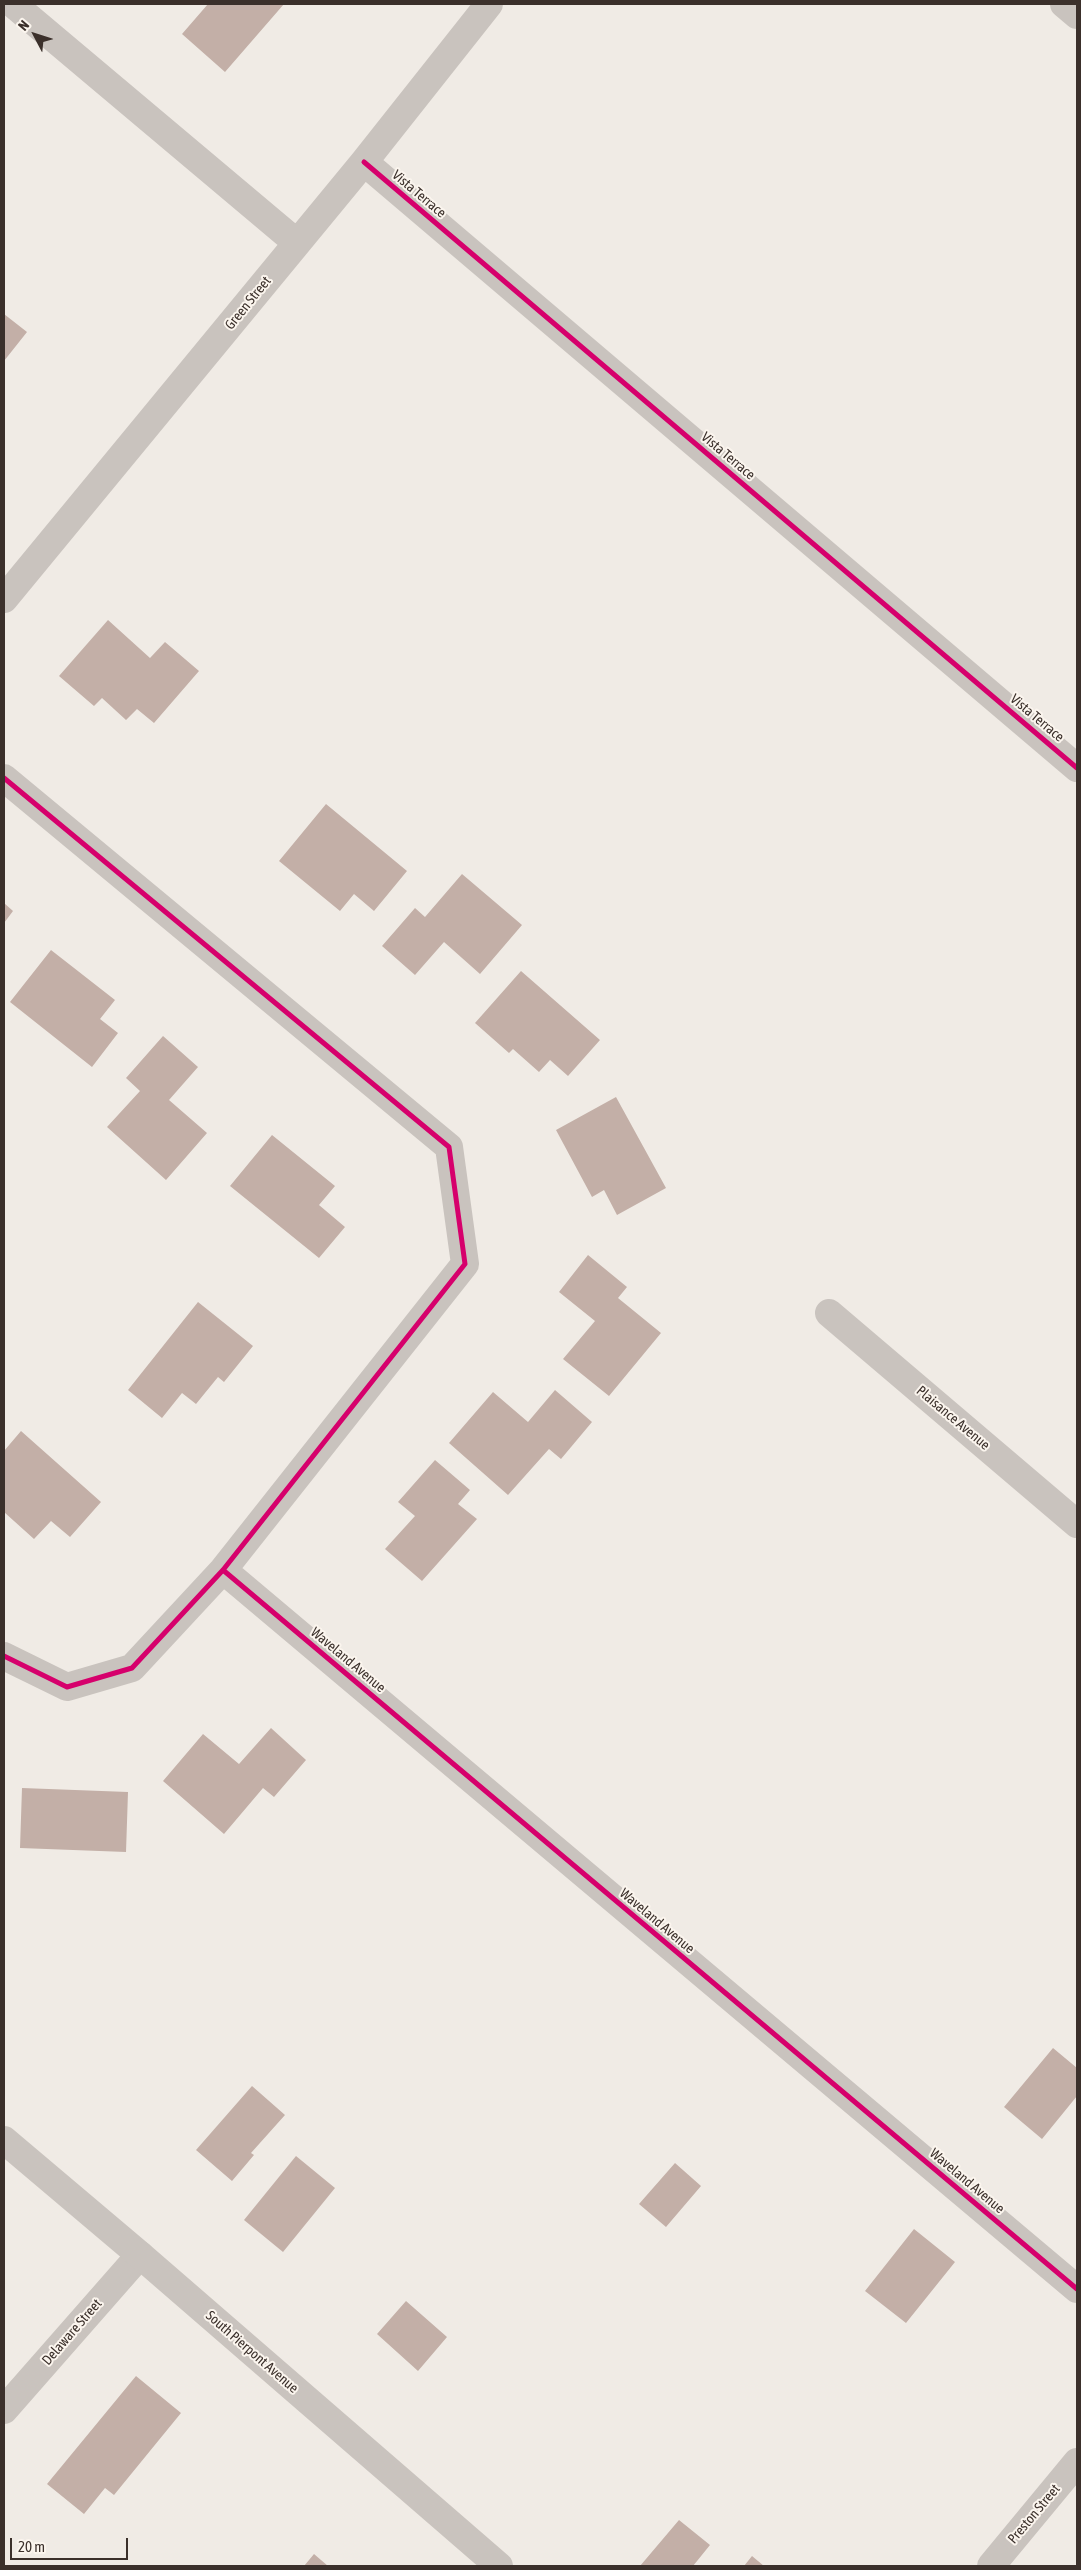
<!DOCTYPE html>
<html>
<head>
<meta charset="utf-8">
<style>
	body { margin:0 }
	#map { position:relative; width:1081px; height:2570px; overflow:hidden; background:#f0ebe5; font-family:"Asap Condensed",sans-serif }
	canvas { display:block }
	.frame { position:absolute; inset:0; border:5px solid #3b302b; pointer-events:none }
	.north { position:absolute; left:10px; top:10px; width:50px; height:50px; -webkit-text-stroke:4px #fbf5ee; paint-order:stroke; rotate:310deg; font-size:14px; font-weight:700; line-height:20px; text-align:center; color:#3b302b }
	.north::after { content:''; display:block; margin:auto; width:18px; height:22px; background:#3b302b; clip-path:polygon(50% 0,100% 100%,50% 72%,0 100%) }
	.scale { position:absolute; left:10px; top:2538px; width:118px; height:22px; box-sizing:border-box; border:2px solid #3b302b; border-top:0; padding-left:6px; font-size:15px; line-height:18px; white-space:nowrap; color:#3b302b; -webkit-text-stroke:4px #fbf5ee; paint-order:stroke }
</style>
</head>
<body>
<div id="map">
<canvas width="1081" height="2570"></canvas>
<div class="frame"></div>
<div class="north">N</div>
<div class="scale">20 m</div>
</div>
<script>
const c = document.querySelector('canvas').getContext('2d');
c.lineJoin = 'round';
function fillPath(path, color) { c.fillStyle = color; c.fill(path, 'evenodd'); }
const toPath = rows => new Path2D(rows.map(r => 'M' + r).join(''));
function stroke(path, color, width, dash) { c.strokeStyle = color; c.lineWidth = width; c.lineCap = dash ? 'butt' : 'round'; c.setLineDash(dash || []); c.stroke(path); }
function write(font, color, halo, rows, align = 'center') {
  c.font = font + ' "Asap Condensed",sans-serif'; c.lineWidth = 4; c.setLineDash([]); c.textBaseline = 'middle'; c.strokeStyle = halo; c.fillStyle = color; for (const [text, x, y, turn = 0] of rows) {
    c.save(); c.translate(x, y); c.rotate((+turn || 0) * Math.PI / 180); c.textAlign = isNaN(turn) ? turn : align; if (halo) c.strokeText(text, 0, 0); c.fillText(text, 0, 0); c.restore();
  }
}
fillPath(toPath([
	[208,4,284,4,225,72,182,34],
	[4,314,27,332,4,361],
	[108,620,150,658,165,642,199,671,154,723,137,709,126,720,102,698,94,706,59,676],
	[326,804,407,871,374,911,354,894,340,911,279,861],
	[462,874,522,925,480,974,444,942,415,975,382,946,415,908,425,917],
	[4,903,13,911,4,923],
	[51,950,115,1000,100,1019,118,1033,92,1067,10,1002],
	[521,971,600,1040,568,1076,550,1060,539,1072,513,1049,509,1053,475,1023],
	[163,1036,198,1067,169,1100,207,1133,166,1180,107,1127,140,1091,126,1078],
	[616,1097,666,1188,617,1215,604,1190,592,1197,556,1130],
	[272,1135,335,1186,319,1205,345,1227,319,1258,230,1186],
	[588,1255,627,1287,618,1298,661,1333,609,1396,563,1359,595,1321,559,1292],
	[198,1302,253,1346,224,1382,218,1377,196,1404,182,1393,162,1418,128,1390],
	[555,1390,592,1422,561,1459,549,1449,508,1495,449,1443,493,1392,528,1422],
	[21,1431,101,1502,70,1537,51,1521,34,1539,4,1512,4,1451],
	[435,1460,470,1490,458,1504,477,1519,422,1581,385,1549,415,1516,398,1502],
	[271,1728,306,1760,274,1797,263,1788,224,1834,163,1781,203,1734,239,1764],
	[22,1788,128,1792,126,1852,20,1848],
	[1053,2048,1077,2068,1077,2096,1042,2139,1004,2107],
	[252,2086,285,2115,251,2153,254,2155,232,2181,196,2150],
	[296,2156,335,2188,283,2252,244,2220],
	[675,2163,701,2186,666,2227,639,2204],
	[914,2229,955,2262,906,2323,865,2291],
	[406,2301,447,2337,418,2371,377,2334],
	[136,2376,181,2413,114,2495,105,2488,84,2514,47,2484],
	[679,2520,710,2545,693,2566,640,2566],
	[314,2554,328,2566,304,2566],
	[752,2556,764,2566,744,2566]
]), '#c3afa7');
stroke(toPath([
	[13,4,297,243],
	[1064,4,1077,15],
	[364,162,1077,768],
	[4,599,364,162,489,4],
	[4,778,449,1147,465,1264,223,1570,132,1668,67,1687,4,1656],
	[829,1313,1077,1524],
	[223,1570,1077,2289],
	[4,2410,140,2255]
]), '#c9c3be', 28);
stroke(toPath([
	[4,2140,140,2255,499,2566],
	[991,2566,1077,2462]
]), '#c9c3be', 28);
stroke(toPath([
	[364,162,1077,768],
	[4,778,449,1147,465,1264,223,1570,132,1668,67,1687,4,1656],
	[223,1570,1077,2289]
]), '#d6006c', 5);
write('14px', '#3b302b', '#fbf5ee', [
	["Vista Terrace",419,194,40],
	["Green Street",248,303,-51],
	["Vista Terrace",728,456,40],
	["Vista Terrace",1037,718,40],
	["Plaisance Avenue",953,1418,40],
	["Waveland Avenue",348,1660,40],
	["Waveland Avenue",657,1921,40],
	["Waveland Avenue",967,2181,40],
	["Delaware Street",72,2332,-49],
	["South Pierpont Avenue",252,2352,41],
	["Preston Street",1034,2514,-50]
]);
</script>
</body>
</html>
